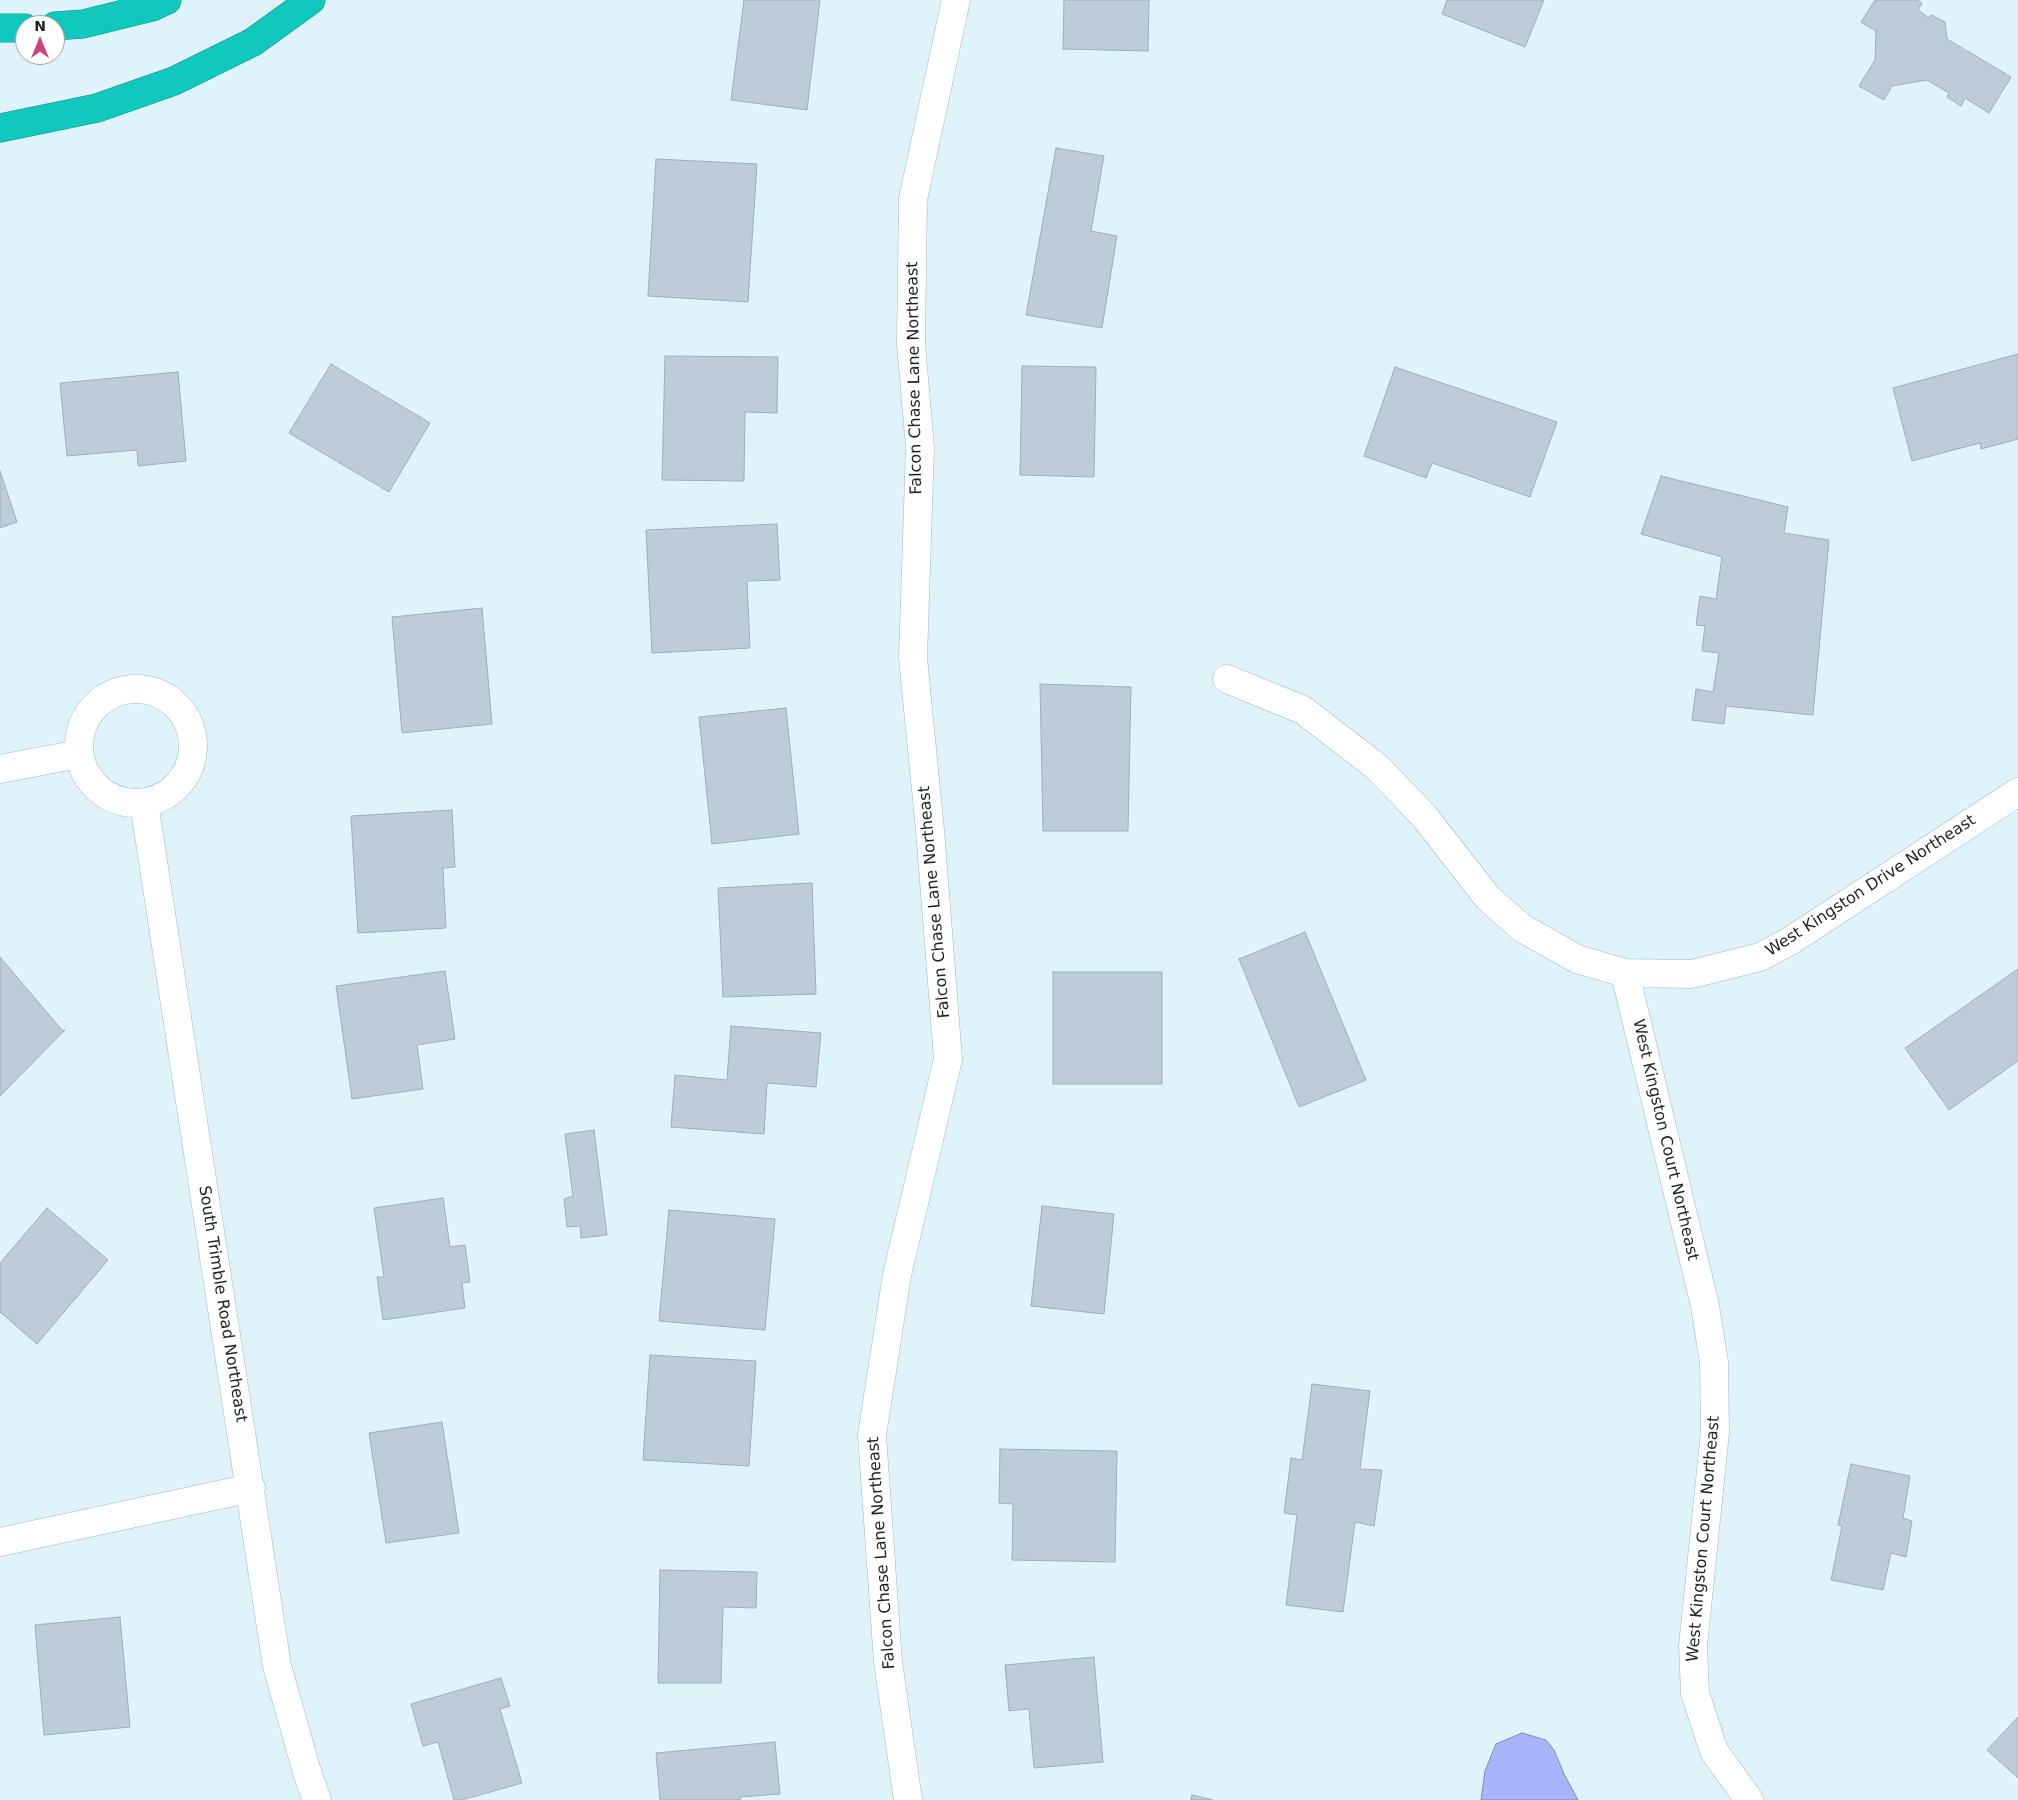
<!DOCTYPE html>
<html>
<head>
<meta charset="utf-8">
<style>
	body { margin:0 }
	#map { position:relative; width:2018px; height:1800px; overflow:hidden; background:#def4fa; font-family:"DejaVu Sans",sans-serif }
	canvas { display:block }
	.north { position:absolute; left:15px; top:15px; width:50px; height:50px; box-sizing:border-box; background:#fff; border:1px solid #a4a7a8; border-radius:50%; rotate:0deg; font-size:14px; font-weight:700; line-height:20px; text-align:center; color:#1b2325 }
	.north::after { content:''; display:block; margin:auto; width:18px; height:22px; background:#d04373; clip-path:polygon(50% 0,100% 100%,50% 72%,0 100%) }
</style>
</head>
<body>
<div id="map">
<canvas width="2018" height="1800"></canvas>
<div class="north">N</div>
</div>
<script>
const c = document.querySelector('canvas').getContext('2d');
c.lineJoin = 'round';
function fillPath(path, color) { c.fillStyle = color; c.fill(path, 'evenodd'); }
const toPath = rows => new Path2D(rows.map(r => 'M' + r).join(''));
function stroke(path, color, width, dash) { c.strokeStyle = color; c.lineWidth = width; c.lineCap = dash ? 'butt' : 'round'; c.setLineDash(dash || []); c.stroke(path); }
function write(font, color, halo, rows, align = 'center') {
  c.font = font + ' "DejaVu Sans",sans-serif'; c.lineWidth = 5; c.setLineDash([]); c.textBaseline = 'middle'; c.strokeStyle = halo; c.fillStyle = color; for (const [text, x, y, turn = 0] of rows) {
    c.save(); c.translate(x, y); c.rotate((+turn || 0) * Math.PI / 180); c.textAlign = isNaN(turn) ? turn : align; if (halo) c.strokeText(text, 0, 0); c.fillText(text, 0, 0); c.restore();
  }
}
const water = toPath([
	[1522,1733,1546,1740,1554,1750,1564,1774,1578,1800,1481,1800,1485,1771,1496,1744,1522,1733]
]);
fillPath(water, '#a8b5fb');
stroke(water, '#7e89bb', 1);
const building = toPath([
	[744,0,820,0,807,110,731,100,744,0],
	[1064,0,1149,0,1148,51,1063,49,1064,0],
	[1447,0,1544,0,1525,47,1442,14,1447,0],
	[1875,0,1918,0,1922,3,1918,10,1929,18,1931,15,1945,22,1947,39,2011,77,1989,113,1965,98,1961,106,1947,97,1949,93,1927,80,1892,86,1884,100,1859,86,1875,60,1876,31,1861,22,1875,0],
	[1056,148,1104,156,1091,231,1117,236,1102,328,1026,315,1056,148],
	[656,159,757,164,748,302,648,296,656,159],
	[2018,354,2018,439,1981,449,1980,443,1912,461,1893,388,2018,354],
	[665,356,778,357,777,413,745,412,744,481,662,480,665,356],
	[331,364,430,423,389,492,289,433,331,364],
	[1022,366,1096,367,1094,477,1020,475,1022,366],
	[1395,367,1557,422,1530,497,1432,463,1426,478,1364,456,1395,367],
	[178,372,186,461,138,466,137,450,67,456,60,383,178,372],
	[0,471,17,522,0,528,0,471],
	[1661,476,1788,507,1784,533,1829,540,1813,715,1726,706,1724,724,1692,720,1696,689,1713,692,1719,653,1702,651,1705,626,1696,625,1700,596,1716,599,1722,557,1641,534,1661,476],
	[777,524,780,580,747,581,750,648,652,653,646,530,777,524],
	[482,608,492,724,402,733,392,617,482,608],
	[1040,684,1131,687,1128,831,1043,831,1040,684],
	[786,708,799,834,712,844,699,717,786,708],
	[452,810,455,867,443,868,446,928,358,933,351,816,452,810],
	[812,883,816,994,723,997,718,888,812,883],
	[1305,932,1366,1080,1299,1107,1239,959,1305,932],
	[0,957,62,1030,65,1030,0,1096,0,957],
	[2018,969,2018,1061,1949,1110,1905,1048,2018,969],
	[445,971,455,1039,417,1045,423,1089,352,1099,336,986,445,971],
	[1053,972,1162,972,1162,1084,1053,1084,1053,972],
	[731,1026,821,1033,816,1087,767,1083,764,1134,671,1127,675,1075,727,1080,731,1026],
	[594,1130,607,1235,581,1238,580,1226,567,1227,564,1199,573,1196,565,1134,594,1130],
	[443,1198,450,1247,465,1245,470,1282,462,1283,465,1308,383,1320,377,1277,384,1277,374,1208,443,1198],
	[1042,1206,1114,1214,1104,1314,1031,1306,1042,1206],
	[47,1208,108,1260,37,1344,0,1312,0,1263,47,1208],
	[669,1210,775,1219,765,1330,659,1321,669,1210],
	[650,1355,756,1361,749,1466,643,1460,650,1355],
	[1312,1384,1370,1391,1360,1469,1382,1470,1374,1526,1355,1522,1343,1612,1286,1605,1297,1515,1284,1513,1291,1458,1302,1460,1312,1384],
	[442,1422,459,1533,386,1543,369,1433,442,1422],
	[1000,1449,1117,1451,1115,1562,1012,1560,1013,1504,999,1503,1000,1449],
	[1851,1464,1910,1476,1903,1518,1912,1521,1906,1557,1891,1553,1883,1590,1831,1580,1842,1526,1838,1525,1851,1464],
	[660,1570,757,1572,756,1608,723,1607,721,1683,658,1683,660,1570],
	[120,1617,130,1727,44,1735,35,1625,120,1617],
	[1094,1657,1103,1762,1034,1768,1029,1709,1009,1711,1005,1665,1094,1657],
	[501,1678,510,1706,500,1709,522,1783,462,1800,454,1800,438,1742,423,1746,411,1704,501,1678],
	[2018,1717,2018,1778,1987,1750,2018,1717],
	[775,1742,780,1794,740,1797,740,1800,660,1800,656,1753,775,1742],
	[1192,1795,1213,1800,1191,1800,1192,1795]
]);
fillPath(building, '#beccd9');
stroke(building, '#9fadba', 1);
const minor = toPath([
	[1227,679,1303,710,1377,767,1424,816,1488,898,1522,928,1577,959,1625,973,1692,974,1760,957,1790,941,2018,792],
	'79 746a57 57 0 1 1 114 0a57 57 0 1 1-114 0Z',
	[0,769,79,754],
	[144,803,277,1666,307,1772,317,1800],
	[1625,973,1705,1306,1714,1362,1715,1432,1693,1646,1695,1693,1714,1751,1749,1800],
	[0,1542,251,1488],
	[908,1800,888,1662,872,1435,897,1275,948,1059,930,830,913,658,920,447,911,344,913,199,956,0]
]);
const motorway = toPath([
	[55,26,83,24,152,7,167,0],
	[0,28,25,28],
	[0,128,97,108,174,81,253,42,311,0]
]);
stroke(minor, '#a3b7bd', 29);
stroke(motorway, '#148e88', 29);
stroke(minor, '#fff', 28);
stroke(motorway, '#10c8bd', 28);
write('16px', '#1b2325', '#fff', [
	["Falcon Chase Lane Northeast",915,378,-91],
	["West Kingston Drive Northeast",1871,886,-33],
	["Falcon Chase Lane Northeast",935,902,-95],
	["West Kingston Court Northeast",1665,1140,77],
	["South Trimble Road Northeast",222,1304,81],
	["West Kingston Court Northeast",1704,1539,-85],
	["Falcon Chase Lane Northeast",882,1553,-94]
]);
</script>
</body>
</html>
